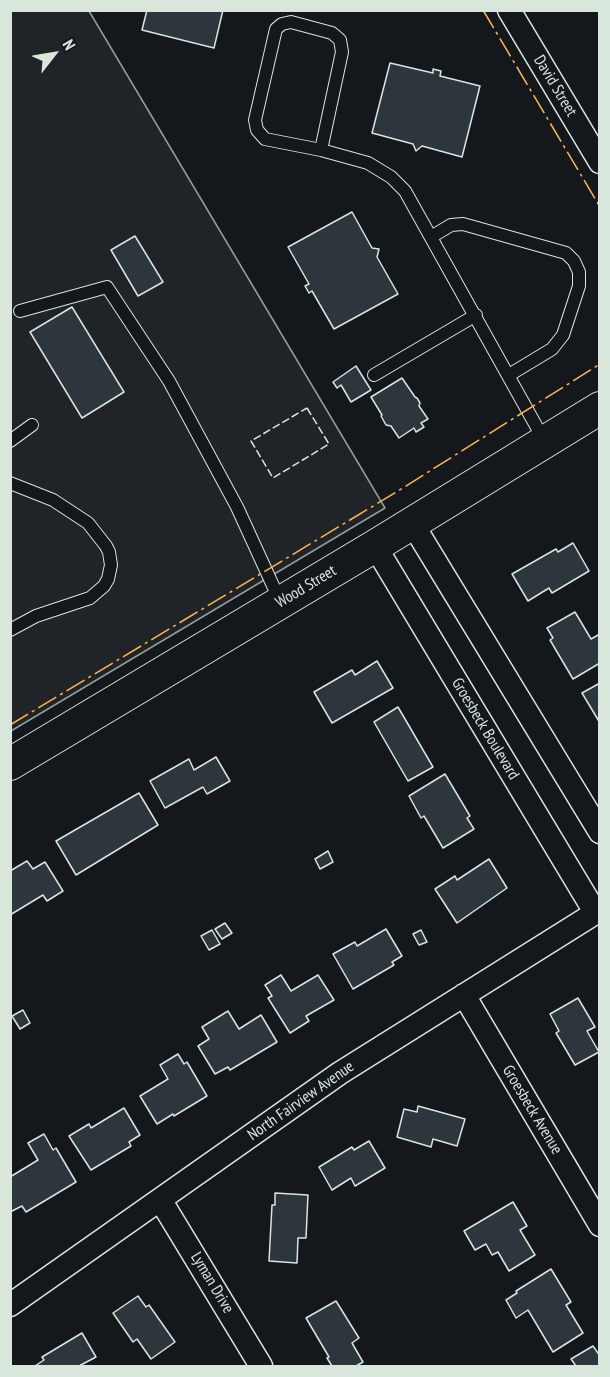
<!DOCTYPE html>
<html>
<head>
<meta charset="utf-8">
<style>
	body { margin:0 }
	#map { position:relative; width:610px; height:1377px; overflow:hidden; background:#14181c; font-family:"PT Sans Narrow",sans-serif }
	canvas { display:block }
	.frame { position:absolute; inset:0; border:12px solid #d8e6dc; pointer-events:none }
	.north { position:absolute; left:24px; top:24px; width:60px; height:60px; -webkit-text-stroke:4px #14181c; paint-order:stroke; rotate:59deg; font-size:16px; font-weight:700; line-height:24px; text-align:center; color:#d8e6dc }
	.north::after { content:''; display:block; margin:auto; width:21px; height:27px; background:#d8e6dc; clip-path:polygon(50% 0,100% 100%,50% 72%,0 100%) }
</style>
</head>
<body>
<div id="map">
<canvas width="610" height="1377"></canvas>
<div class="frame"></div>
<div class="north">N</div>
</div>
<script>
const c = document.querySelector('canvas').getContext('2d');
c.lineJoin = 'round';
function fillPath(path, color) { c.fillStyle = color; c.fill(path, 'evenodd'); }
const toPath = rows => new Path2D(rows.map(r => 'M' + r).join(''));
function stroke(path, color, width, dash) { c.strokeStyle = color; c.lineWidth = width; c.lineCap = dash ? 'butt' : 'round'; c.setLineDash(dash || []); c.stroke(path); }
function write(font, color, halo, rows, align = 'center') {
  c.font = font + ' "PT Sans Narrow",sans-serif'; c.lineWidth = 4.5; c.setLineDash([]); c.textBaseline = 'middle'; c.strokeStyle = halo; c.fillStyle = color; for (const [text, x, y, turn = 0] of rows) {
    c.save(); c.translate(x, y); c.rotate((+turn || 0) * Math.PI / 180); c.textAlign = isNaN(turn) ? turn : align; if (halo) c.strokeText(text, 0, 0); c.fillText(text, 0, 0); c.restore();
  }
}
const green = toPath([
	[10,11,89,11,385,508,11,731,10,11]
]);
fillPath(green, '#202428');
stroke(green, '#939e99', 1.5);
const building = toPath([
	[147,10,223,10,214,48,142,30,147,10],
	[390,63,433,73,433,69,441,71,440,76,480,86,462,157,422,146,416,151,413,144,372,133,390,63],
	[352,212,372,248,379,249,377,257,398,294,334,329,312,291,309,293,305,286,309,284,288,247,352,212],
	[135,236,163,282,138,296,111,250,135,236],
	[72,307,124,392,82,418,30,332,72,307],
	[356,366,371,390,351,402,341,385,337,388,333,382,356,366],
	[402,378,415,397,417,398,420,403,419,406,428,419,421,423,424,427,416,432,414,428,399,438,391,426,386,425,381,416,382,415,371,397,402,378],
	[573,543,589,571,552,593,549,588,528,601,512,574,556,549,558,552,573,543],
	[575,612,591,639,600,634,600,663,573,679,550,640,553,638,547,628,575,612],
	[377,661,393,688,332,723,314,692,352,670,355,675,377,661],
	[600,683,600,723,582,693,600,683],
	[398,707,433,767,408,781,374,722,398,707],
	[216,757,230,781,207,794,203,787,165,808,150,781,189,759,194,770,216,757],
	[445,774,470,816,467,818,474,829,443,848,424,816,421,818,409,796,445,774],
	[139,793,158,825,76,875,56,841,139,793],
	[328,851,333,862,320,869,315,859,328,851],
	[489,859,507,888,457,923,435,889,455,876,457,880,489,859],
	[27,861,33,869,45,862,63,891,47,901,43,895,10,915,10,871,27,861],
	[225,923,232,933,222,939,215,929,225,923],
	[386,929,402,956,392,962,394,965,353,989,333,954,355,942,357,946,386,929],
	[212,930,220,944,209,950,201,936,212,930],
	[421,930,427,942,419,945,413,934,421,930],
	[281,975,291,991,318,975,334,1000,306,1016,309,1021,290,1033,268,998,272,996,265,985,281,975],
	[578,998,595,1027,587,1031,599,1052,575,1065,556,1033,559,1031,550,1014,578,998],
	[23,1010,30,1023,20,1029,12,1016,23,1010],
	[228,1011,239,1029,261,1015,277,1042,230,1070,228,1067,215,1074,198,1046,209,1039,202,1027,228,1011],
	[178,1054,184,1064,187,1062,207,1096,174,1116,173,1114,157,1124,140,1096,168,1079,160,1065,178,1054],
	[418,1106,465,1119,457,1146,433,1139,431,1147,397,1137,404,1109,417,1112,418,1106],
	[124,1108,140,1135,129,1142,131,1146,91,1170,69,1136,89,1124,91,1128,124,1108],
	[44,1134,53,1150,56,1148,76,1182,26,1212,22,1206,10,1212,10,1177,38,1160,28,1143,44,1134],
	[369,1141,385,1168,355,1186,351,1178,332,1190,319,1167,352,1147,354,1150,369,1141],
	[275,1193,308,1195,306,1238,298,1238,297,1263,269,1261,272,1205,275,1205,275,1193],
	[513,1202,527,1226,520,1230,535,1255,509,1271,498,1252,492,1255,486,1244,475,1250,464,1231,513,1202],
	[551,1269,571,1302,566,1305,583,1333,553,1352,528,1310,516,1318,506,1300,517,1293,516,1291,551,1269],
	[138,1296,146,1307,149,1305,175,1342,151,1359,137,1339,133,1342,113,1313,138,1296],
	[336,1301,359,1338,352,1343,363,1362,356,1366,332,1366,327,1358,329,1357,306,1318,336,1301],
	[82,1333,96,1357,79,1366,35,1366,44,1360,42,1357,82,1333],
	[593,1346,600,1356,600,1366,576,1366,571,1359,593,1346]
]);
fillPath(building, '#2c363c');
stroke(building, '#d8e6dc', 1.5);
const lane = toPath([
	[321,150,342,52,340,40,332,33,291,22,282,24,276,29,255,120,257,130,265,139,321,150,368,163,391,177,405,191,544,440],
	[431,237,451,225,463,224,566,253,574,261,579,272,579,286,563,335,552,349,509,375],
	[20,311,107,287,169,381,237,507,280,601],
	[374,375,476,315],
	[10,441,32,425],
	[10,483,53,500,88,523,106,546,109,552,111,565,108,579,104,586,90,598,36,616,10,630]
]);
const street = toPath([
	[509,10,600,162],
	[412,523,600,832],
	[375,546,595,912],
	[464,995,600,1225],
	[161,1201,261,1366],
	[10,1305,340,1073,600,910]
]);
const secondary = toPath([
	[10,764,375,546,600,408]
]);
stroke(lane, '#d8e6dc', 14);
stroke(street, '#d8e6dc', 25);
stroke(secondary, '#d8e6dc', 34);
stroke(lane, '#14181c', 12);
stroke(street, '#14181c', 22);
stroke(secondary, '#14181c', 32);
stroke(toPath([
	[307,408,329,444,273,478,251,441,307,408]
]), '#d8e6dc', 1.5, [8, 3]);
stroke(toPath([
	[483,10,600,207],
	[10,725,398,491,600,364]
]), '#ffb74d', 1.5, [21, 4.5, 3, 4.5]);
write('16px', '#d8e6dc', '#14181c', [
	["David Street",555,86,59],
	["Wood Street",306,587,-31],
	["Groesbeck Boulevard",485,729,59],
	["North Fairview Avenue",301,1101,-35],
	["Groesbeck Avenue",532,1110,59],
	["Lyman Drive",212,1283,59]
]);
</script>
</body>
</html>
